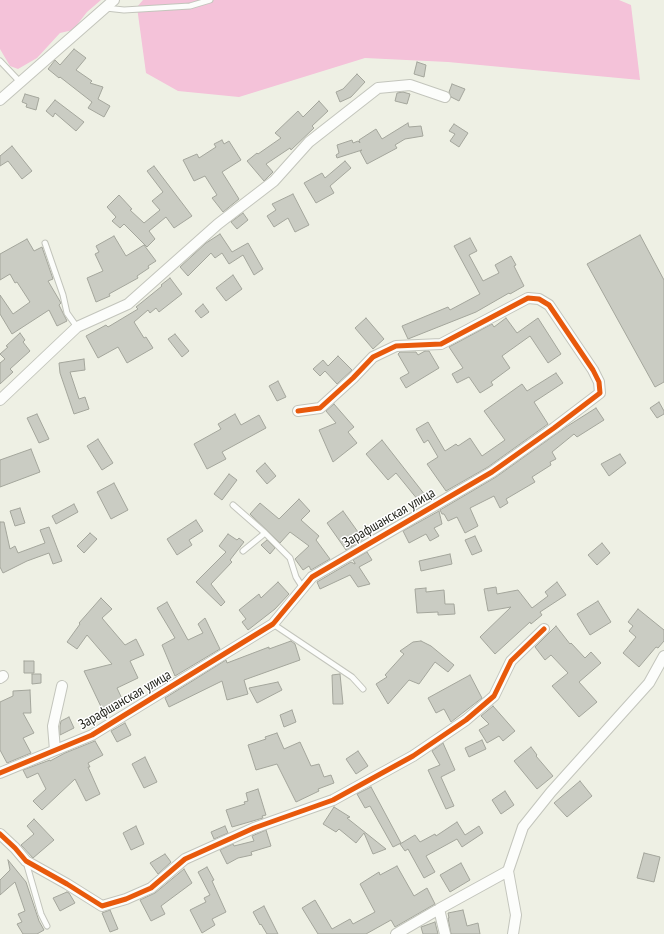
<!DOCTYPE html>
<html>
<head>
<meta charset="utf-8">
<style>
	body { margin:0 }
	canvas { display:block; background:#eef0e4 }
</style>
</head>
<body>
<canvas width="664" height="934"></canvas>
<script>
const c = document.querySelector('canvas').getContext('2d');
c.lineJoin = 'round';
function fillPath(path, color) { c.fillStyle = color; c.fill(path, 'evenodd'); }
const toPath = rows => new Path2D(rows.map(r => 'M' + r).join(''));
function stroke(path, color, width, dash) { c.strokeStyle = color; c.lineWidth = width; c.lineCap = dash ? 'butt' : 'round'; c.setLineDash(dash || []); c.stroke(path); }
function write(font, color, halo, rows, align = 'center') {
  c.font = font + ' "PT Sans Narrow",sans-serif'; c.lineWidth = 3; c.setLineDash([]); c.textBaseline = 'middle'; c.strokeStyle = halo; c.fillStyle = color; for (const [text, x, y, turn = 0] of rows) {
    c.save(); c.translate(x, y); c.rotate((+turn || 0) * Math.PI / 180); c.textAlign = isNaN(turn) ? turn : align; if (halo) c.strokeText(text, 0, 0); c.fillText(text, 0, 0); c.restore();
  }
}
fillPath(toPath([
	[0,0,101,0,87,12,73,30,60,33,37,58,18,69,10,66,0,49],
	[143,0,619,0,631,5,640,80,448,62,365,58,239,97,178,91,146,73,137,7]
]), '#f4c2d9');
const building = toPath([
	[74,49,86,58,76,70,92,81,90,83,103,87,98,99,110,106,104,117,88,108,92,102,60,77,59,78,48,69,55,60,60,65,74,49],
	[417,62,426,65,424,77,414,74,417,62],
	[357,74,365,82,351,97,340,102,336,92,343,89,357,74],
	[452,84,465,89,459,101,451,97,449,92,452,84],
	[403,92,410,94,407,104,395,101,397,93,403,92],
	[25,94,39,98,36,110,26,107,27,104,22,102,25,94],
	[55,100,84,122,76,131,55,113,53,117,46,111,55,100],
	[319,101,328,111,312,126,314,128,291,150,290,148,266,164,273,172,264,181,247,161,257,153,258,154,281,138,275,133,298,111,303,117,319,101],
	[408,123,409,127,421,126,423,136,405,139,395,145,397,148,367,164,360,151,362,150,337,158,336,155,339,153,337,145,352,140,353,143,358,141,360,143,359,140,376,129,382,139,408,123],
	[454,124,468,133,459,147,450,141,455,134,449,131,454,124],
	[222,140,224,144,229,141,241,160,222,172,239,199,223,212,212,198,217,195,205,176,194,181,183,160,197,154,199,158,216,147,214,144,222,140],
	[12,146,32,171,22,179,8,161,0,166,0,156,12,146],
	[345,161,351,168,330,186,334,193,316,203,304,183,322,173,325,178,345,161],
	[154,166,192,216,174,228,166,217,149,231,155,239,147,247,124,224,120,228,112,221,116,217,107,207,119,195,132,209,130,210,144,223,160,210,152,201,163,192,147,171,154,166],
	[293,194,309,225,295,232,288,218,274,227,267,216,276,210,272,204,293,194],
	[243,213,248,220,237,229,231,222,243,213],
	[220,234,232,252,248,243,263,269,254,275,243,255,229,264,222,253,215,258,211,253,188,276,180,267,206,243,220,234],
	[640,235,664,280,664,382,655,387,587,264,640,235],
	[114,236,126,256,144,245,156,261,148,266,149,268,137,276,138,278,109,294,110,296,96,302,87,278,103,271,95,254,99,252,96,246,114,236],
	[470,238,477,251,469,255,483,281,499,273,495,265,511,256,516,265,514,266,524,286,510,294,509,293,476,312,408,339,402,326,448,307,450,310,480,294,454,246,470,238],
	[27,239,34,251,42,247,53,279,48,281,61,303,59,305,67,321,57,326,49,310,12,334,0,314,0,295,13,314,30,302,17,282,15,283,10,274,0,280,0,254,27,239],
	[233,275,242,289,226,301,216,288,233,275],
	[170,278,182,294,159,312,156,308,150,313,148,310,134,322,144,338,146,337,153,348,127,363,118,347,98,358,86,336,106,325,108,327,138,309,136,307,162,286,161,285,170,278],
	[203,304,209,312,201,318,195,311,203,304],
	[366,318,384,339,373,349,355,328,366,318],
	[506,318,517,333,538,318,561,354,548,363,530,336,502,356,510,368,491,382,493,385,480,393,469,377,457,383,452,374,463,368,449,347,492,324,494,327,506,318],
	[20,333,25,340,23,342,30,351,10,369,13,372,0,384,0,363,5,359,0,354,8,347,6,346,20,333],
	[175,334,189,351,182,357,168,339,175,334],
	[425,351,429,351,439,368,406,388,400,378,409,373,398,354,400,352,416,352,418,355,425,351],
	[338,356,352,370,337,384,325,371,320,376,313,369,323,360,328,366,338,356],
	[84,359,85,370,70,372,79,399,85,397,89,409,74,414,60,373,59,363,84,359],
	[556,373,563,383,534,402,548,424,488,467,446,491,427,464,438,457,428,440,424,443,416,429,428,422,445,451,456,444,458,446,470,438,482,456,505,440,484,411,522,384,527,391,556,373],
	[278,381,286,397,277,401,269,386,278,381],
	[659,402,664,411,664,414,657,418,650,408,659,402],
	[334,404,354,427,348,432,357,443,333,462,319,430,336,423,326,411,334,404],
	[596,408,604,420,577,437,574,434,552,452,556,459,550,462,551,465,532,477,535,482,506,499,508,503,500,508,494,496,470,508,478,526,465,533,457,517,448,521,444,514,442,514,440,510,496,477,566,427,596,408],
	[37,414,49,439,39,443,27,418,37,414],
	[235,414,241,425,259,415,266,428,222,452,226,459,207,469,194,444,221,429,218,424,235,414],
	[98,439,113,463,102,470,87,446,98,439],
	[382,440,425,495,418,500,396,473,388,480,366,454,382,440],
	[31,449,40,472,0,487,0,460,31,449],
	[620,454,626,463,609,476,601,464,620,454],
	[265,463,276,476,267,484,256,471,265,463],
	[229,474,237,480,222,500,214,494,229,474],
	[114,483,128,510,111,519,97,492,114,483],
	[299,499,310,511,301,520,319,536,316,540,330,559,311,570,309,566,303,570,295,559,309,546,290,532,280,543,250,514,260,503,279,519,299,499],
	[74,504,78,512,56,524,52,516,74,504],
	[20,508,25,523,15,526,10,511,20,508],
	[343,511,363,539,346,550,327,523,343,511],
	[439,511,442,524,434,528,439,536,430,541,426,534,409,543,403,531,439,511],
	[196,520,203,531,189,540,192,545,177,555,167,539,196,520],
	[0,522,4,522,10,549,15,546,18,553,45,543,40,530,49,527,62,561,53,564,49,553,27,561,3,573,0,567,0,522],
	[90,533,97,539,84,553,77,546,90,533],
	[228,534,237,540,239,538,244,542,230,560,232,562,211,584,225,602,221,606,196,582,226,552,219,546,228,534],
	[475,536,482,551,472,555,465,540,475,536],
	[267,540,275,548,270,554,261,545,267,540],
	[602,543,610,553,597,565,588,555,602,543],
	[367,552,372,560,359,567,370,584,358,587,350,575,320,589,317,582,351,562,355,564,355,563,353,560,367,552],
	[450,554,452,564,421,571,419,561,450,554],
	[278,582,289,594,275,609,248,630,242,622,246,619,239,610,259,594,261,598,278,582],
	[557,582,566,595,540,612,542,615,531,624,530,622,495,654,480,637,511,607,488,611,484,589,496,587,497,594,518,590,532,608,548,596,545,592,557,582],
	[426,588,426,592,444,590,445,604,454,604,455,614,438,615,438,612,417,613,415,589,426,588],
	[101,598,112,609,102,618,125,645,136,639,144,655,130,661,138,678,117,688,124,703,104,713,84,671,112,664,87,635,77,649,67,642,80,624,79,623,101,598],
	[598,601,611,622,590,635,577,614,598,601],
	[167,602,188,640,203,633,198,624,205,618,220,649,175,676,162,645,175,638,157,608,167,602],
	[638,609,664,630,664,641,658,648,656,647,639,667,623,653,636,637,629,631,633,626,628,622,638,609],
	[556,626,570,644,571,643,585,658,591,652,601,663,579,682,597,702,579,717,552,686,568,673,551,655,545,660,535,647,556,626],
	[291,641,295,644,300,660,244,680,248,694,227,700,222,681,169,707,165,698,226,660,227,663,269,647,269,649,291,641],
	[421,641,431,646,454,665,448,672,435,662,419,684,409,680,388,704,376,684,387,677,385,675,404,654,400,651,413,642,421,641],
	[24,661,34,661,34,673,24,673,24,661],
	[32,674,41,674,41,683,32,684,32,674],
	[340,674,343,704,333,704,332,675,340,674],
	[470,675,482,698,451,722,444,709,436,713,428,698,470,675],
	[278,682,282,690,257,703,249,688,278,682],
	[30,690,31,713,23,713,34,733,23,738,31,753,7,763,0,750,0,702,13,696,13,691,30,690],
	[493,706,515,731,503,741,499,736,487,743,479,730,489,724,481,716,493,706],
	[292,710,296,722,284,727,280,715,292,710],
	[69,717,74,728,60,735,60,726,61,721,69,717],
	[125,723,131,735,117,742,111,731,125,723],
	[277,733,284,749,300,742,311,766,319,764,324,777,331,775,334,783,318,789,319,791,296,802,277,764,256,770,248,745,266,739,265,737,277,733],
	[482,740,486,749,469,757,465,748,482,740],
	[95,741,103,755,88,763,90,767,88,767,100,794,86,801,75,779,42,810,33,801,46,789,38,773,27,778,23,770,50,760,50,761,65,753,95,741],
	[443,743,455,770,441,777,454,806,446,809,428,770,440,765,432,751,443,743],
	[531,747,537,755,536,756,553,776,537,789,514,761,531,747],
	[358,751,368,766,356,774,346,759,358,751],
	[145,757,157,782,144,788,132,764,145,757],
	[580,781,592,796,567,817,554,803,580,781],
	[371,787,401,843,393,847,370,806,365,808,357,794,371,787],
	[258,789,266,815,262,816,263,818,232,827,226,810,245,804,244,802,248,801,246,793,258,789],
	[505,791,514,805,501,814,492,800,505,791],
	[334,807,350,817,347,818,386,849,373,854,364,833,356,843,339,829,336,832,323,824,334,807],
	[34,819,54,840,33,858,21,845,34,834,27,826,34,819],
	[457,822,465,835,479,826,483,833,462,847,457,839,426,856,435,872,424,878,408,849,405,851,400,844,415,835,420,842,435,834,436,836,457,822],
	[136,826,144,844,131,850,123,833,136,826],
	[225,826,228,833,214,839,211,832,225,826],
	[266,830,271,846,251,852,252,855,238,858,227,864,220,850,233,844,234,846,254,841,252,836,266,830],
	[644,853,660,857,654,882,637,878,644,853],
	[165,854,171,862,158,874,150,863,165,854],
	[8,860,26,882,39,921,44,930,37,934,23,934,17,924,22,922,18,914,25,911,15,882,0,895,0,880,10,870,8,860],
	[461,863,470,880,450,892,440,875,461,863],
	[397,866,414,896,427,888,435,904,395,927,391,920,366,934,318,934,302,908,315,900,332,929,350,919,353,924,375,912,360,884,379,872,380,875,397,866],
	[207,867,214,880,212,881,226,912,212,919,215,925,202,933,190,910,206,902,204,898,210,895,198,872,207,867],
	[184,869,192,883,161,906,165,914,151,921,140,900,155,893,184,869],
	[67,892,69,893,75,903,60,911,53,898,67,892],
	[264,906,278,934,267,934,261,924,260,925,253,912,264,906],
	[110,910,118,929,110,932,102,913,110,910],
	[463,910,467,926,478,923,480,934,451,934,448,918,449,918,448,913,463,910],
	[435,922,438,934,423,934,421,927,435,922]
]);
fillPath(building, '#caccc3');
stroke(building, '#a4a69c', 1);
const lane = toPath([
	[106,8,124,10,190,6,210,0],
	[0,61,21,83],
	[45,243,63,295,67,313,77,327],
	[233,505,265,533,290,558,296,577,303,588],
	[243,551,265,533],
	[273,624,352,677,363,689],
	[26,862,41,914,47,926]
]);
const street = toPath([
	[0,100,114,0],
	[0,400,77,327,128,304,218,224,274,181,309,142,378,88,410,85,445,97],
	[0,678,3,676],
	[55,750,53,726,62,686],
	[0,773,92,735,273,624,312,577,492,472,554,428,600,393,599,382,593,370,549,305,539,299,528,298,441,344,396,346,373,357,353,378,320,408,298,411],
	[0,834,15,848,26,861,67,884,102,906,126,899,151,888,185,859,254,828,333,800,413,756,466,720,494,696,511,661,544,629],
	[439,909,445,934],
	[396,934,439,909,508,871],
	[513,934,516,915,508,871,523,827,551,792,649,683,664,656]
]);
stroke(lane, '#c3c5bc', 7);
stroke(street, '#c3c5bc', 12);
stroke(lane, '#fcfdfb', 5);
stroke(street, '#fcfdfb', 10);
stroke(toPath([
	[0,773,92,735,273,624,312,577,492,472,554,428,600,393,599,382,593,370,549,305,539,299,528,298,441,344,396,346,373,357,353,378,320,408,298,411],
	[0,834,15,848,26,861,67,884,102,906,126,899,151,888,185,859,254,828,333,800,413,756,466,720,494,696,511,661,544,629]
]), '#e8590c', 5);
write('14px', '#1f2018', '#fff', [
	["Зарафшанская улица",389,518,-30],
	["Зарафшанская улица",125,700,-30]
]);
</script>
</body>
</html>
